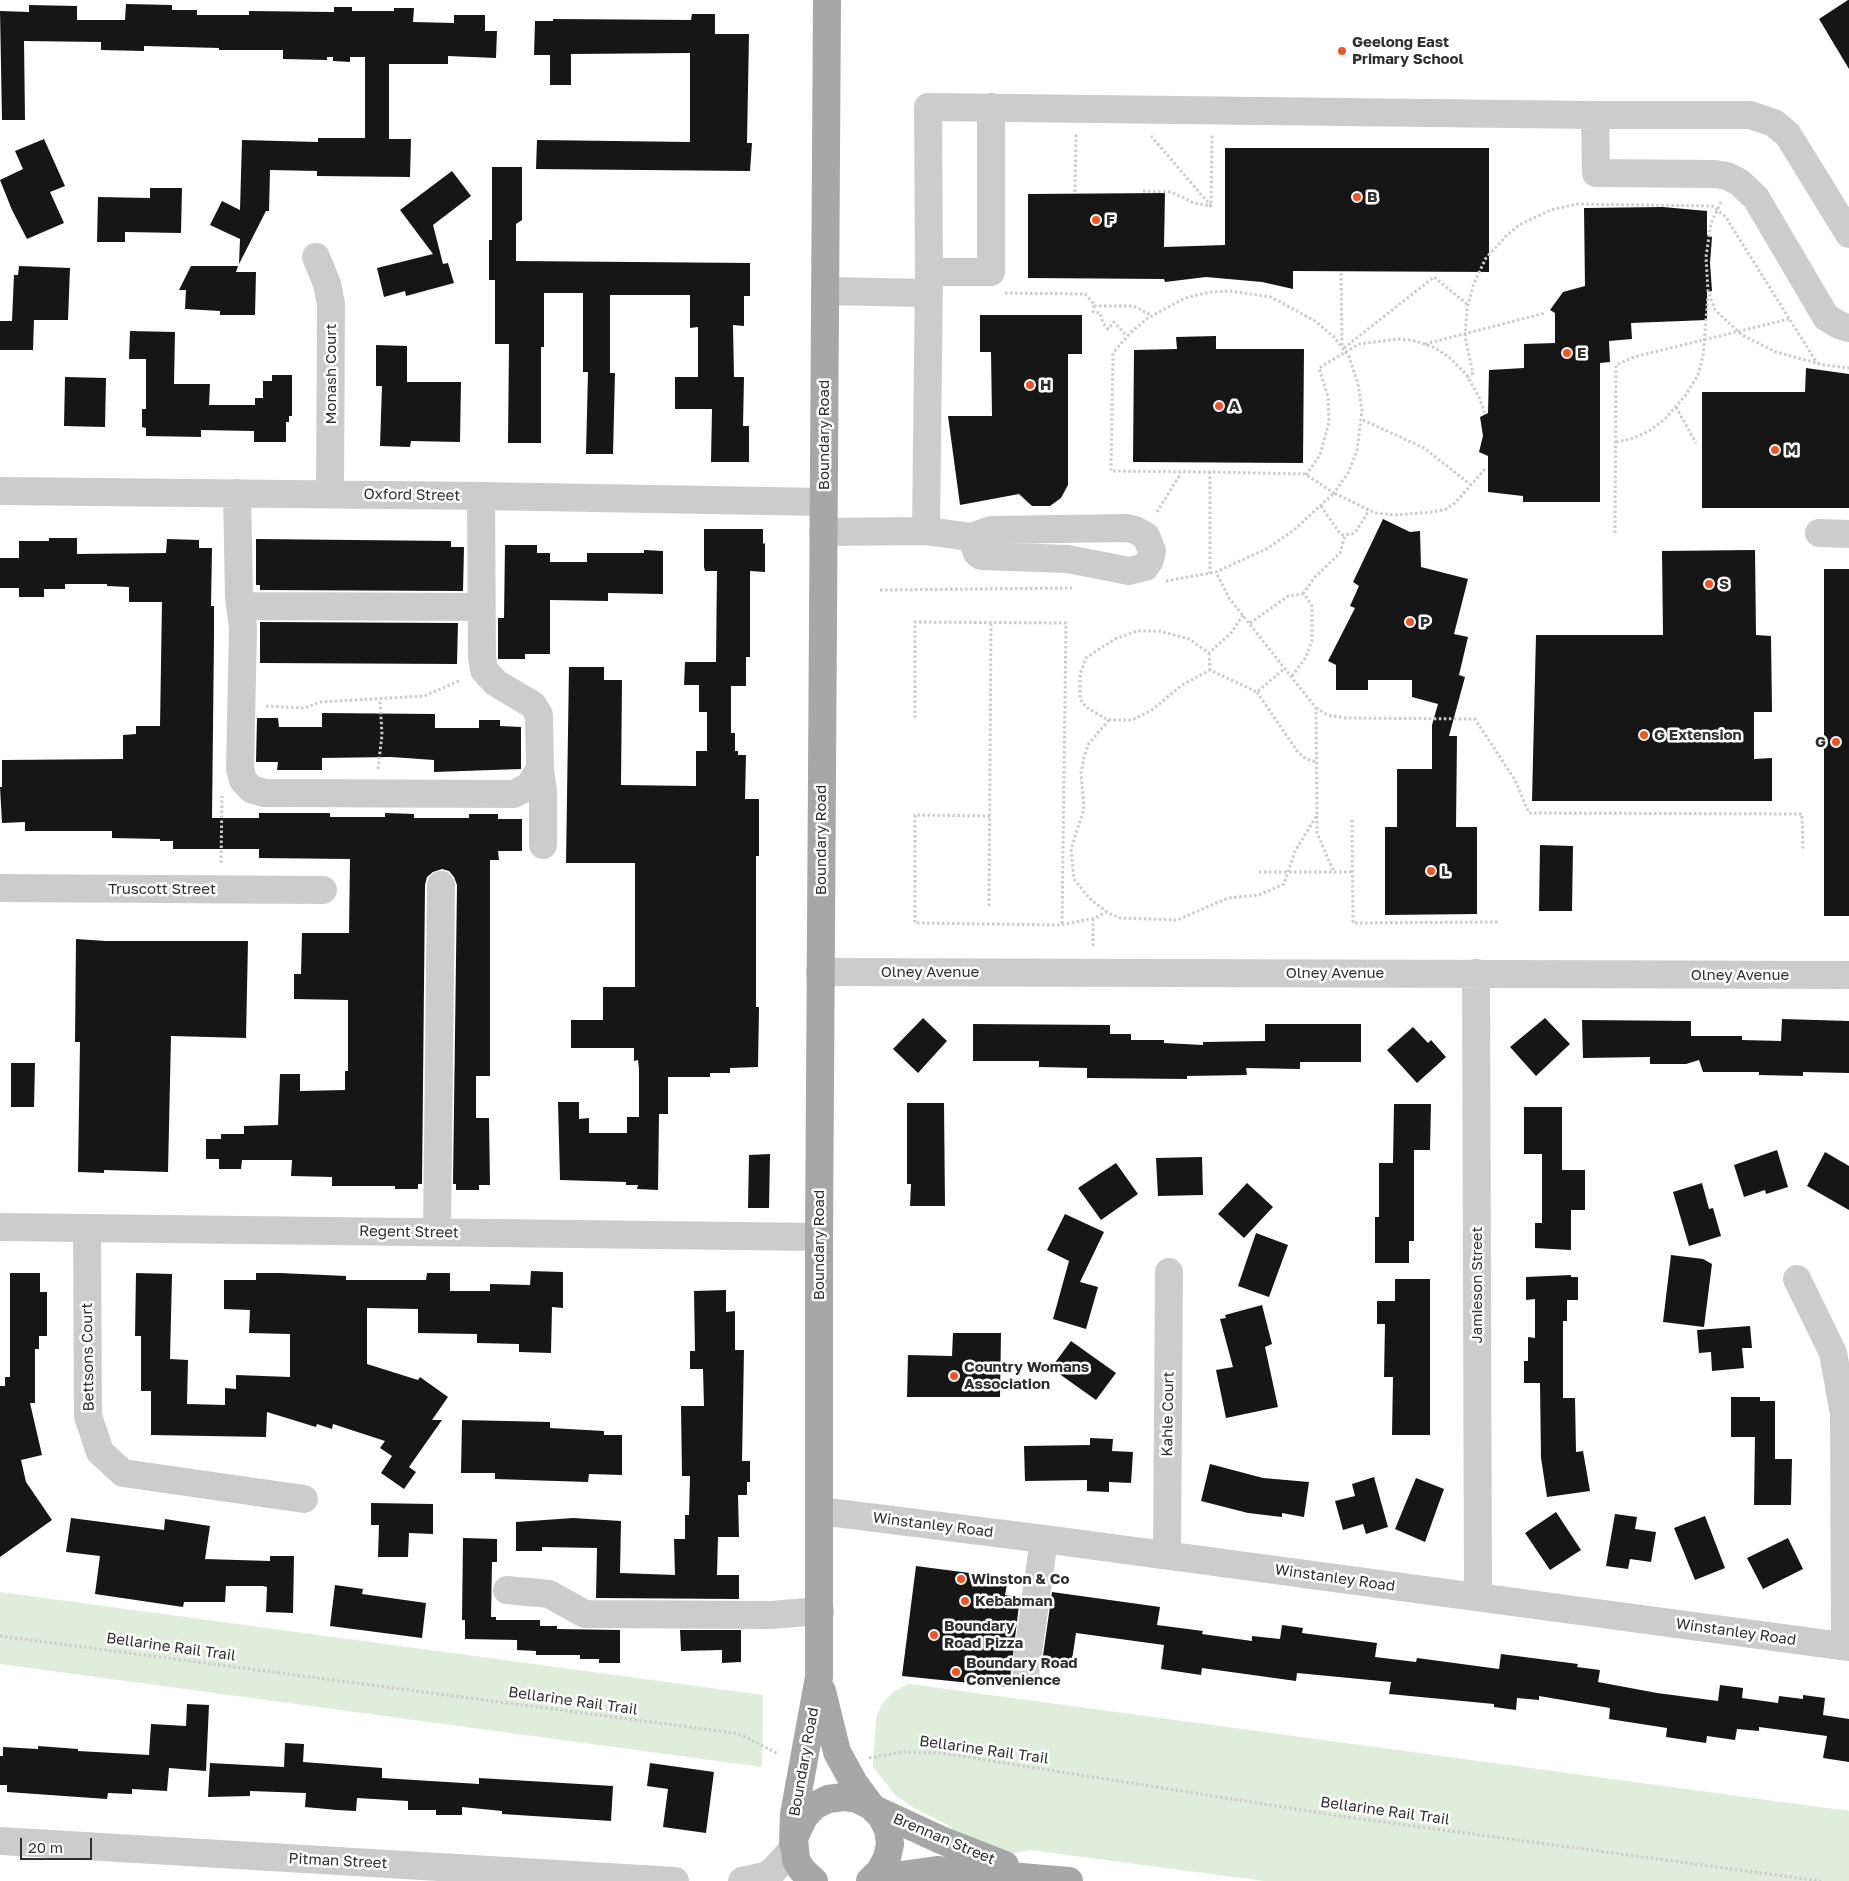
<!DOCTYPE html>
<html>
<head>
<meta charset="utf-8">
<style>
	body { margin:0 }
	#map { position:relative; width:1849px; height:1881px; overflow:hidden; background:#fff; font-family:"Golos Text",sans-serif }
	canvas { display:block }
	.scale { position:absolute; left:20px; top:1838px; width:72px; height:22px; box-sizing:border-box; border:2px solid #2f2f2f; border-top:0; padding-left:6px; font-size:15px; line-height:18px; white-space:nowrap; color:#2f2f2f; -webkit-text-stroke:4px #fff; paint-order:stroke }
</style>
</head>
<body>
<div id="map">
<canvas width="1849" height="1881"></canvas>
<div class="scale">20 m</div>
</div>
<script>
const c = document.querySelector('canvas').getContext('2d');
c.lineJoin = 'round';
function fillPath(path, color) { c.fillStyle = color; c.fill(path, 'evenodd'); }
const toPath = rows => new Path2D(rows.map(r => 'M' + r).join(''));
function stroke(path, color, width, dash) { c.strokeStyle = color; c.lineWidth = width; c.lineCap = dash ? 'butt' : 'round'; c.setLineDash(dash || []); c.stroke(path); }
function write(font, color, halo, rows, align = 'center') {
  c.font = font + ' "Golos Text",sans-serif'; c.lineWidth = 5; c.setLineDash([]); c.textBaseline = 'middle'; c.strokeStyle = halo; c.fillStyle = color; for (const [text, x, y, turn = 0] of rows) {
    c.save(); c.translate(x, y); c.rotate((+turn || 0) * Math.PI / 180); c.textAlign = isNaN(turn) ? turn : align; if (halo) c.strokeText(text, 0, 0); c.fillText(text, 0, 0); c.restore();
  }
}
fillPath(toPath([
	[0,1592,763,1695,762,1767,0,1664],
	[909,1684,1849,1811,1849,1881,1264,1881,1030,1850,1009,1854,950,1834,952,1827,914,1808,895,1795,873,1767,876,1718,882,1704,894,1691]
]), '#dfeddb');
fillPath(toPath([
	[1848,0,1849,0,1849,69,1819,19],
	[126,4,172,5,172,10,197,10,197,15,249,15,249,11,334,12,334,7,352,7,352,11,394,11,394,8,414,8,413,22,454,23,454,15,485,15,485,31,497,31,496,58,448,56,448,64,389,64,389,139,411,139,410,177,317,176,317,171,270,170,269,211,266,211,239,264,240,239,210,225,222,201,240,210,242,140,318,142,318,138,365,138,365,57,350,57,350,62,333,61,333,57,327,57,327,60,283,59,283,50,219,50,219,48,144,46,144,51,101,50,101,42,24,41,25,120,2,120,0,11,29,12,29,5,77,6,77,20,125,20],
	[692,14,715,14,715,34,749,34,747,143,752,143,750,171,536,169,537,140,690,142,690,53,571,54,571,85,550,85,550,55,534,55,535,21,553,21,553,19,691,20],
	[44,139,65,186,50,192,64,223,27,239,12,210,0,180,23,169,15,151],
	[1225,148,1489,148,1489,272,1293,271,1293,289,1262,282,1206,277,1165,282,1164,279,1028,278,1028,194,1165,193,1164,247,1225,245],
	[492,167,522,167,522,220,516,224,516,261,750,263,750,296,744,296,744,326,733,325,734,377,744,377,743,426,749,426,749,462,711,462,712,409,675,409,675,377,698,377,698,327,690,328,690,295,610,295,610,373,615,373,613,454,586,454,588,372,583,372,583,293,544,293,544,347,541,347,541,443,508,443,509,344,495,344,495,280,489,280,489,240,492,240],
	[452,171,471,196,433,225,443,264,448,263,454,283,406,296,405,291,384,297,377,268,433,254,400,210],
	[150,188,182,188,181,233,125,232,125,242,97,242,98,197,150,198],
	[1663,207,1707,211,1707,235,1712,237,1710,263,1712,291,1707,292,1707,320,1631,323,1632,339,1609,341,1610,362,1600,363,1600,502,1523,502,1523,496,1488,492,1488,456,1479,452,1483,436,1480,417,1488,413,1489,370,1524,368,1524,344,1555,343,1555,313,1550,310,1563,292,1585,286,1584,208],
	[19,266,70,268,68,320,34,320,33,350,0,350,0,321,12,321,14,275,18,275],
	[191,266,238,266,236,272,256,272,255,315,220,315,220,311,185,309,186,290,179,290],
	[980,315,1082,315,1082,354,1068,354,1068,485,1061,498,1050,506,1032,506,1019,494,960,505,948,416,992,416,991,352,980,352],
	[130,331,175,332,174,384,210,384,209,405,255,405,255,398,263,398,263,381,272,381,272,375,292,375,292,416,289,416,289,422,286,422,286,442,254,442,254,431,201,430,201,437,146,436,146,428,142,427,142,409,146,409,146,359,129,359],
	[1216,336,1216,349,1304,349,1303,463,1133,462,1134,350,1177,349,1176,337],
	[376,345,407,346,407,382,461,382,460,442,411,441,410,447,380,446,382,386,376,386],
	[1806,368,1849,374,1849,508,1702,508,1702,392,1805,392],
	[65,377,106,378,105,427,64,426],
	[1383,519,1410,532,1420,531,1421,567,1468,579,1454,634,1468,637,1459,675,1465,677,1449,736,1457,736,1456,827,1477,827,1477,914,1385,915,1385,827,1397,827,1397,769,1432,769,1432,725,1438,704,1412,697,1412,680,1368,680,1368,690,1336,690,1336,665,1328,661,1355,608,1350,606,1359,586,1353,582],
	[704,529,763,529,763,544,765,543,765,572,750,571,750,657,746,657,746,686,731,686,731,733,735,733,735,751,738,751,738,755,746,755,745,799,759,799,759,856,756,856,756,1007,759,1007,758,1067,730,1068,730,1073,710,1073,710,1077,668,1077,668,1114,659,1114,658,1190,637,1189,638,1185,626,1185,626,1182,560,1180,558,1102,579,1102,579,1119,589,1118,589,1133,627,1133,627,1117,639,1117,639,1069,638,1060,634,1061,634,1048,571,1048,571,1020,603,1020,603,987,635,987,635,863,566,863,569,667,604,667,604,680,622,680,621,785,696,786,696,751,707,751,707,712,699,712,699,685,684,685,685,662,716,662,717,571,705,571,704,567],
	[49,538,77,538,77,554,166,553,167,539,199,540,199,548,212,548,211,606,214,606,214,636,212,818,259,818,259,813,330,813,330,817,385,817,385,813,414,814,414,818,469,818,469,814,498,814,498,819,522,819,522,851,498,851,499,860,490,860,490,1076,476,1076,476,1118,489,1118,490,1185,479,1185,479,1190,456,1190,456,1184,453,1184,457,885,454,877,449,871,442,869,433,872,427,877,425,885,422,1184,418,1184,418,1189,395,1189,395,1186,332,1186,332,1177,291,1176,292,1160,242,1160,241,1169,219,1169,219,1159,206,1159,206,1139,221,1139,221,1134,244,1134,244,1126,278,1125,280,1074,300,1074,300,1091,345,1090,345,1071,348,1071,348,1000,294,999,294,974,301,974,302,933,349,933,350,859,259,858,259,849,173,849,173,841,160,841,160,839,112,838,112,831,25,831,25,822,2,823,0,787,2,787,2,760,123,759,123,735,136,734,136,726,160,726,162,602,129,602,129,587,107,586,107,584,65,584,65,589,44,589,44,597,19,597,19,588,0,588,0,558,19,558,19,541,49,541],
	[256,539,451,541,451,547,464,547,463,591,260,590,260,585,256,585],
	[505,545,537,545,537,553,550,553,550,562,587,562,587,553,644,553,644,550,663,551,663,594,608,593,608,601,550,600,550,654,525,654,525,659,498,659,498,618,504,618],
	[1755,550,1756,635,1771,636,1772,712,1754,712,1754,759,1772,758,1772,801,1532,801,1536,635,1663,635,1662,551],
	[1824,569,1849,569,1849,916,1824,916],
	[260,622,458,623,457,664,260,663],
	[322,713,435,714,435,728,479,728,479,720,500,720,500,726,521,727,521,769,434,772,434,760,391,757,322,758,322,770,277,770,278,762,256,762,257,718,278,718,279,727,322,727],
	[1540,845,1573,846,1572,911,1539,911],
	[76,939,106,941,248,941,246,1038,171,1036,168,1172,104,1170,104,1173,78,1172,80,1042,75,1042],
	[923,1018,947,1041,918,1073,893,1049],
	[1545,1018,1570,1044,1536,1076,1510,1047],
	[1782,1019,1849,1021,1849,1073,1803,1072,1803,1076,1759,1075,1759,1072,1703,1072,1699,1060,1686,1064,1650,1064,1650,1057,1583,1058,1582,1020,1691,1021,1691,1036,1742,1036,1742,1040,1781,1041],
	[973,1024,1110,1025,1110,1034,1131,1034,1131,1040,1164,1040,1164,1043,1203,1045,1203,1042,1265,1041,1265,1024,1361,1024,1361,1062,1300,1062,1300,1069,1246,1068,1247,1075,1187,1076,1187,1079,1087,1078,1087,1068,1039,1067,1039,1061,973,1061],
	[1413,1027,1428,1043,1431,1040,1446,1057,1417,1083,1387,1050],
	[11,1063,35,1063,34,1107,11,1107],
	[907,1103,944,1103,945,1206,910,1206,911,1184,907,1184],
	[1394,1104,1431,1104,1430,1150,1414,1150,1414,1241,1409,1241,1409,1263,1375,1263,1375,1217,1379,1217,1379,1163,1393,1163],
	[1524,1107,1562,1107,1562,1170,1585,1170,1585,1210,1571,1210,1571,1250,1535,1248,1535,1223,1542,1223,1542,1154,1524,1154],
	[1777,1150,1788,1187,1766,1194,1765,1190,1744,1197,1734,1165],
	[1825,1152,1849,1166,1849,1210,1807,1186],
	[770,1154,769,1208,748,1208,749,1155],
	[1202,1157,1203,1195,1158,1196,1156,1158],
	[1116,1163,1138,1194,1101,1220,1078,1188],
	[1247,1183,1273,1207,1244,1238,1218,1214],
	[1702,1183,1709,1209,1713,1208,1721,1236,1689,1246,1673,1192],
	[1065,1214,1104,1232,1080,1282,1098,1287,1086,1329,1053,1319,1069,1261,1047,1250],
	[1256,1233,1288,1245,1269,1297,1238,1286],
	[1671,1255,1703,1259,1712,1264,1704,1327,1663,1322],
	[531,1271,563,1272,563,1308,552,1307,551,1353,519,1352,519,1344,477,1343,477,1334,418,1333,418,1309,367,1308,367,1364,418,1380,420,1377,448,1397,432,1420,442,1420,409,1467,416,1472,404,1489,381,1473,392,1456,380,1448,385,1441,333,1424,332,1429,317,1424,316,1427,267,1412,266,1437,151,1435,151,1391,141,1391,141,1336,135,1336,136,1273,172,1274,170,1359,188,1360,187,1404,225,1405,225,1388,236,1389,236,1375,290,1377,290,1334,249,1333,250,1310,224,1309,224,1280,256,1280,256,1273,280,1273,346,1276,346,1280,426,1280,427,1273,450,1273,450,1291,490,1291,490,1284,530,1285],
	[10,1273,40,1273,40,1292,47,1292,47,1336,39,1336,39,1349,35,1349,35,1403,30,1403,42,1455,21,1460,26,1482,52,1520,0,1557,0,1386,5,1386,5,1377,10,1377],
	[1571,1275,1571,1277,1578,1277,1578,1300,1567,1300,1567,1321,1563,1321,1563,1398,1575,1398,1576,1452,1583,1451,1590,1491,1547,1497,1541,1458,1540,1383,1524,1383,1524,1361,1528,1361,1528,1337,1535,1338,1535,1299,1526,1300,1526,1277],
	[1395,1279,1430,1279,1430,1435,1392,1435,1393,1377,1384,1377,1385,1324,1377,1324,1377,1301,1395,1301],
	[726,1290,726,1312,735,1311,735,1350,744,1350,742,1461,750,1461,750,1482,747,1482,747,1495,738,1495,739,1537,718,1537,717,1575,739,1575,739,1599,596,1598,597,1548,542,1547,542,1551,516,1551,516,1522,573,1518,621,1521,620,1573,675,1575,674,1539,685,1539,685,1515,689,1515,690,1476,682,1476,681,1406,704,1406,703,1369,690,1369,690,1351,695,1351,694,1291],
	[1262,1305,1272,1344,1265,1347,1278,1407,1226,1418,1216,1370,1233,1367,1220,1319,1226,1318,1225,1315],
	[1750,1326,1752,1348,1742,1348,1744,1368,1712,1371,1711,1352,1699,1353,1697,1330],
	[953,1333,1001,1333,1000,1397,907,1397,908,1355,952,1356],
	[1071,1341,1116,1373,1096,1400,1051,1368],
	[1731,1397,1760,1397,1760,1401,1775,1401,1775,1459,1792,1459,1791,1505,1754,1505,1755,1437,1731,1437],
	[462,1420,550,1422,550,1428,604,1431,604,1435,622,1435,622,1475,589,1474,588,1482,495,1479,495,1473,461,1473],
	[1090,1438,1113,1439,1112,1451,1133,1452,1131,1483,1109,1482,1109,1492,1087,1491,1087,1480,1025,1481,1024,1446,1090,1445],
	[1210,1464,1263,1478,1309,1482,1304,1517,1282,1513,1282,1517,1248,1513,1201,1501],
	[1374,1477,1388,1527,1366,1534,1363,1524,1343,1530,1335,1501,1355,1496,1352,1484],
	[1416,1478,1444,1489,1425,1542,1395,1529],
	[371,1503,433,1504,433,1534,409,1533,408,1557,378,1557,379,1525,371,1525],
	[1556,1512,1581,1550,1550,1570,1525,1533],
	[1615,1514,1637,1517,1635,1529,1656,1532,1651,1562,1630,1559,1628,1569,1606,1566],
	[1705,1516,1725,1568,1695,1580,1674,1528],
	[71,1518,164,1530,165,1519,210,1526,205,1559,270,1561,270,1556,294,1556,293,1613,266,1612,267,1587,263,1586,226,1586,225,1602,184,1602,183,1607,95,1594,100,1556,66,1552],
	[463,1538,497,1539,497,1562,492,1562,491,1617,496,1617,496,1620,540,1620,540,1626,557,1626,557,1629,620,1630,620,1663,599,1663,599,1659,580,1659,580,1655,536,1655,536,1651,517,1650,517,1640,465,1639,465,1620,462,1620],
	[1788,1538,1803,1569,1763,1589,1747,1558],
	[916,1566,1008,1578,1005,1595,1020,1597,1009,1687,902,1676],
	[335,1585,363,1589,362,1594,426,1603,422,1638,330,1626],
	[1052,1592,1160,1607,1157,1625,1203,1631,1202,1634,1252,1641,1252,1636,1280,1639,1282,1625,1303,1628,1302,1633,1377,1643,1375,1657,1416,1662,1417,1658,1499,1669,1501,1654,1578,1664,1577,1667,1600,1670,1598,1682,1657,1693,1718,1701,1720,1685,1743,1688,1742,1698,1778,1703,1779,1696,1803,1699,1803,1695,1825,1698,1823,1715,1849,1719,1849,1762,1823,1758,1827,1736,1759,1727,1759,1731,1737,1729,1735,1740,1707,1736,1706,1743,1666,1737,1667,1728,1609,1719,1610,1708,1539,1696,1539,1700,1517,1698,1516,1710,1494,1707,1494,1704,1389,1694,1391,1682,1297,1673,1296,1681,1202,1668,1201,1675,1161,1669,1164,1645,1076,1633,1071,1667,1042,1663],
	[680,1630,741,1630,741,1662,722,1663,722,1650,681,1651],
	[187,1704,209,1705,206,1771,169,1768,167,1791,132,1789,132,1794,108,1793,107,1799,7,1792,7,1785,0,1785,0,1756,3,1756,3,1747,38,1749,38,1746,78,1749,78,1751,149,1755,151,1724,186,1726],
	[285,1743,304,1744,303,1762,382,1768,382,1778,479,1784,479,1778,613,1786,611,1821,502,1814,502,1811,462,1807,462,1815,436,1815,436,1810,408,1810,408,1801,357,1798,356,1811,337,1810,305,1807,306,1793,250,1791,250,1796,208,1797,210,1763,284,1767],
	[650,1763,714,1772,706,1833,663,1827,668,1789,647,1786]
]), '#161616');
stroke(toPath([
	[1151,136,1211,206,1212,135],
	[1143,191,1171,192,1194,203,1211,206],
	[1075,192,1076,133],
	[1721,202,1711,223,1706,257,1708,291,1715,310,1742,335,1776,352,1824,365,1849,368],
	[1341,273,1342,346],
	[1005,293,1085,294,1094,304,1093,312,1100,313,1103,323,1108,329,1114,322,1127,336],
	[1094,306,1133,306,1151,315],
	[1425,344,1545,313],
	[1344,348,1434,277,1467,304],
	[1467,377,1473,373,1465,337,1467,308,1474,283,1486,258,1507,235,1519,225,1551,210,1577,204,1712,206,1726,217,1730,224,1817,363],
	[1676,407,1696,443],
	[1363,420,1424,448,1471,485],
	[1616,442,1631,439,1649,431,1665,419,1685,396,1698,375,1703,356,1708,296],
	[1306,475,1320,455,1329,422,1328,397,1319,368,1359,344,1398,339,1416,341,1435,348,1449,357,1466,374,1479,397,1485,414],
	[1321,506,1338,531,1343,535,1352,534,1357,530,1369,510],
	[1157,512,1181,473],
	[1615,533,1616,365,1634,357,1789,319],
	[1210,574,1210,472,1305,474,1334,493,1348,473,1357,451,1362,410,1358,384,1349,357,1334,337,1315,321,1271,297,1230,291,1210,292,1185,298,1148,318,1130,333,1113,353,1111,471,1210,472],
	[1166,581,1216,572,1268,548,1294,530,1334,493,1375,513,1396,515,1433,512,1446,509,1455,503,1485,469],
	[880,590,1072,588],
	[1303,594,1315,577,1340,553,1345,535],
	[1243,615,1231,633,1209,653,1189,639,1159,631,1137,631,1115,639,1086,658,1080,674,1080,699,1086,707,1108,720,1132,720,1152,710,1182,685,1210,670,1257,692,1285,668],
	[1250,623,1288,596,1303,594,1307,598,1312,606,1312,640,1306,657,1292,676],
	[1209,653,1210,670],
	[1257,692,1297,751,1306,759,1316,762],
	[266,706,305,708,320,702,424,696,461,680],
	[1316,708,1328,715,1345,718,1475,719,1515,780,1529,813,1802,814,1803,849],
	[915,718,915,622,1066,623,1062,925],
	[1109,720,1089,743,1084,757,1081,773,1084,809,1071,849,1074,879,1089,898,1107,912,1120,918,1177,920,1228,898,1259,895,1284,884,1295,851,1317,815,1316,708,1229,598,1216,572],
	[378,769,382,735,380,700],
	[990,816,915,815,915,923,1061,925,1095,918,1106,912],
	[1317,816,1317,833,1334,872],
	[1352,820,1353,923,1499,922],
	[221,863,222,796],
	[1259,872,1353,872],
	[989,906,991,623],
	[1093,946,1093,918],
	[0,1636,734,1733,746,1737,778,1754],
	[869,1758,903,1752,941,1753,1346,1817,1821,1881]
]), '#ccc', 3, [2.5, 2.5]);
stroke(toPath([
	[1595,115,1750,115,1774,123,1788,135,1849,234],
	[316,257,327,284,331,304,330,494],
	[929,272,991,272,991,107],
	[825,291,929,293],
	[0,491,481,496,823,502],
	[237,493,239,597,243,628,240,769,243,780,251,789,264,793,514,794,529,786,540,769,539,715,533,705,496,683,484,670,482,658,481,496],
	[823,532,926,531],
	[1819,533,1849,534],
	[971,537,977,553,981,556,1068,559,1129,571,1145,567,1150,560,1152,551,1146,536,1135,530,1127,528,991,530,971,537,926,531,929,272,928,107,1595,115,1596,173,1715,174,1727,176,1739,182,1756,198,1826,317,1839,325,1849,328],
	[241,606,481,607],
	[540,769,543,792,543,845],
	[0,888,323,890],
	[820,972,1849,975],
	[1476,973,1478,1597],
	[0,1227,819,1237],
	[87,1228,88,1416,100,1452,123,1473,304,1499],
	[437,1232,441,885],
	[1797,1279,1833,1353,1844,1414,1845,1646],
	[820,1511,1044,1539,1849,1647],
	[1167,1555,1169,1272],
	[507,1590,549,1594,585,1614,771,1615,820,1611],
	[1026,1668,1044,1539],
	[0,1841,675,1881],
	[742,1881,765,1876,773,1871,793,1849]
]), '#ccc', 28);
stroke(toPath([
	[822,1691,837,1752,854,1783,871,1806],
	[876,1810,941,1840,1005,1865],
	[793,1844,794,1814,819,1677,819,1237,827,0],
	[872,1879,937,1870,1069,1881],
	[814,1881,802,1870,796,1860,794,1838,804,1817,814,1806,828,1799,843,1797,857,1799,871,1806,881,1816,888,1829,890,1844,887,1858,880,1871,870,1881]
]), '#a7a7a7', 28);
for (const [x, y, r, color] of [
	[1342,51,5,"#f25524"],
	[1357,197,5,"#f25524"],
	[1096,220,5,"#f25524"],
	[1567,353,5,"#f25524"],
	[1030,385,5,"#f25524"],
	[1219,406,5,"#f25524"],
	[1775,450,5,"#f25524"],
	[1709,584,5,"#f25524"],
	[1410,622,5,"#f25524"],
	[1644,735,5,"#f25524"],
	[1836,742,5,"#f25524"],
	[1431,871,5,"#f25524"],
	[954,1376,5,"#f25524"],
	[961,1579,5,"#f25524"],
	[965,1601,5,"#f25524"],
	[934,1635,5,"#f25524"],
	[956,1672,5,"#f25524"]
]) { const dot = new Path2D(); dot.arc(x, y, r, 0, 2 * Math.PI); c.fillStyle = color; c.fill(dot); stroke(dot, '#fff', 2); }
write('bold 15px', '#2f2f2f', '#fff', [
	["Geelong East",1352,42],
	["Primary School",1352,59],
	["B",1367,197],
	["F",1106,220],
	["E",1577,353],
	["H",1040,385],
	["A",1229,406],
	["M",1785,450],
	["S",1719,584],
	["P",1420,622],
	["G Extension",1654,735],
	["G",1826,742,"right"],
	["L",1441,871],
	["Country Womans",964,1367],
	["Association",964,1384],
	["Winston & Co",971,1579],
	["Kebabman",975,1601],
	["Boundary",944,1626],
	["Road Pizza",944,1643],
	["Boundary Road",966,1663],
	["Convenience",966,1680]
], 'left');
write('15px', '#2f2f2f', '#fff', [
	["Monash Court",331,374,-90],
	["Boundary Road",824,435,-90],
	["Oxford Street",412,495,1],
	["Boundary Road",821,840,-90],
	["Truscott Street",162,889],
	["Olney Avenue",930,972],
	["Olney Avenue",1335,973],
	["Olney Avenue",1740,975],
	["Regent Street",409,1232,1],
	["Boundary Road",819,1245,-90],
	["Jamieson Street",1477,1285,-90],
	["Bettsons Court",88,1357,-91],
	["Kahle Court",1168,1414,-89],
	["Winstanley Road",933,1525,7],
	["Winstanley Road",1335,1578,8],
	["Winstanley Road",1736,1632,8],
	["Bellarine Rail Trail",171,1647,8],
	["Bellarine Rail Trail",573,1701,8],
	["Bellarine Rail Trail",984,1750,8],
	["Boundary Road",804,1762,-80],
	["Bellarine Rail Trail",1385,1811,8],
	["Brennan Street",944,1839,23],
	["Pitman Street",338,1861,3]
]);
</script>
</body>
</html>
